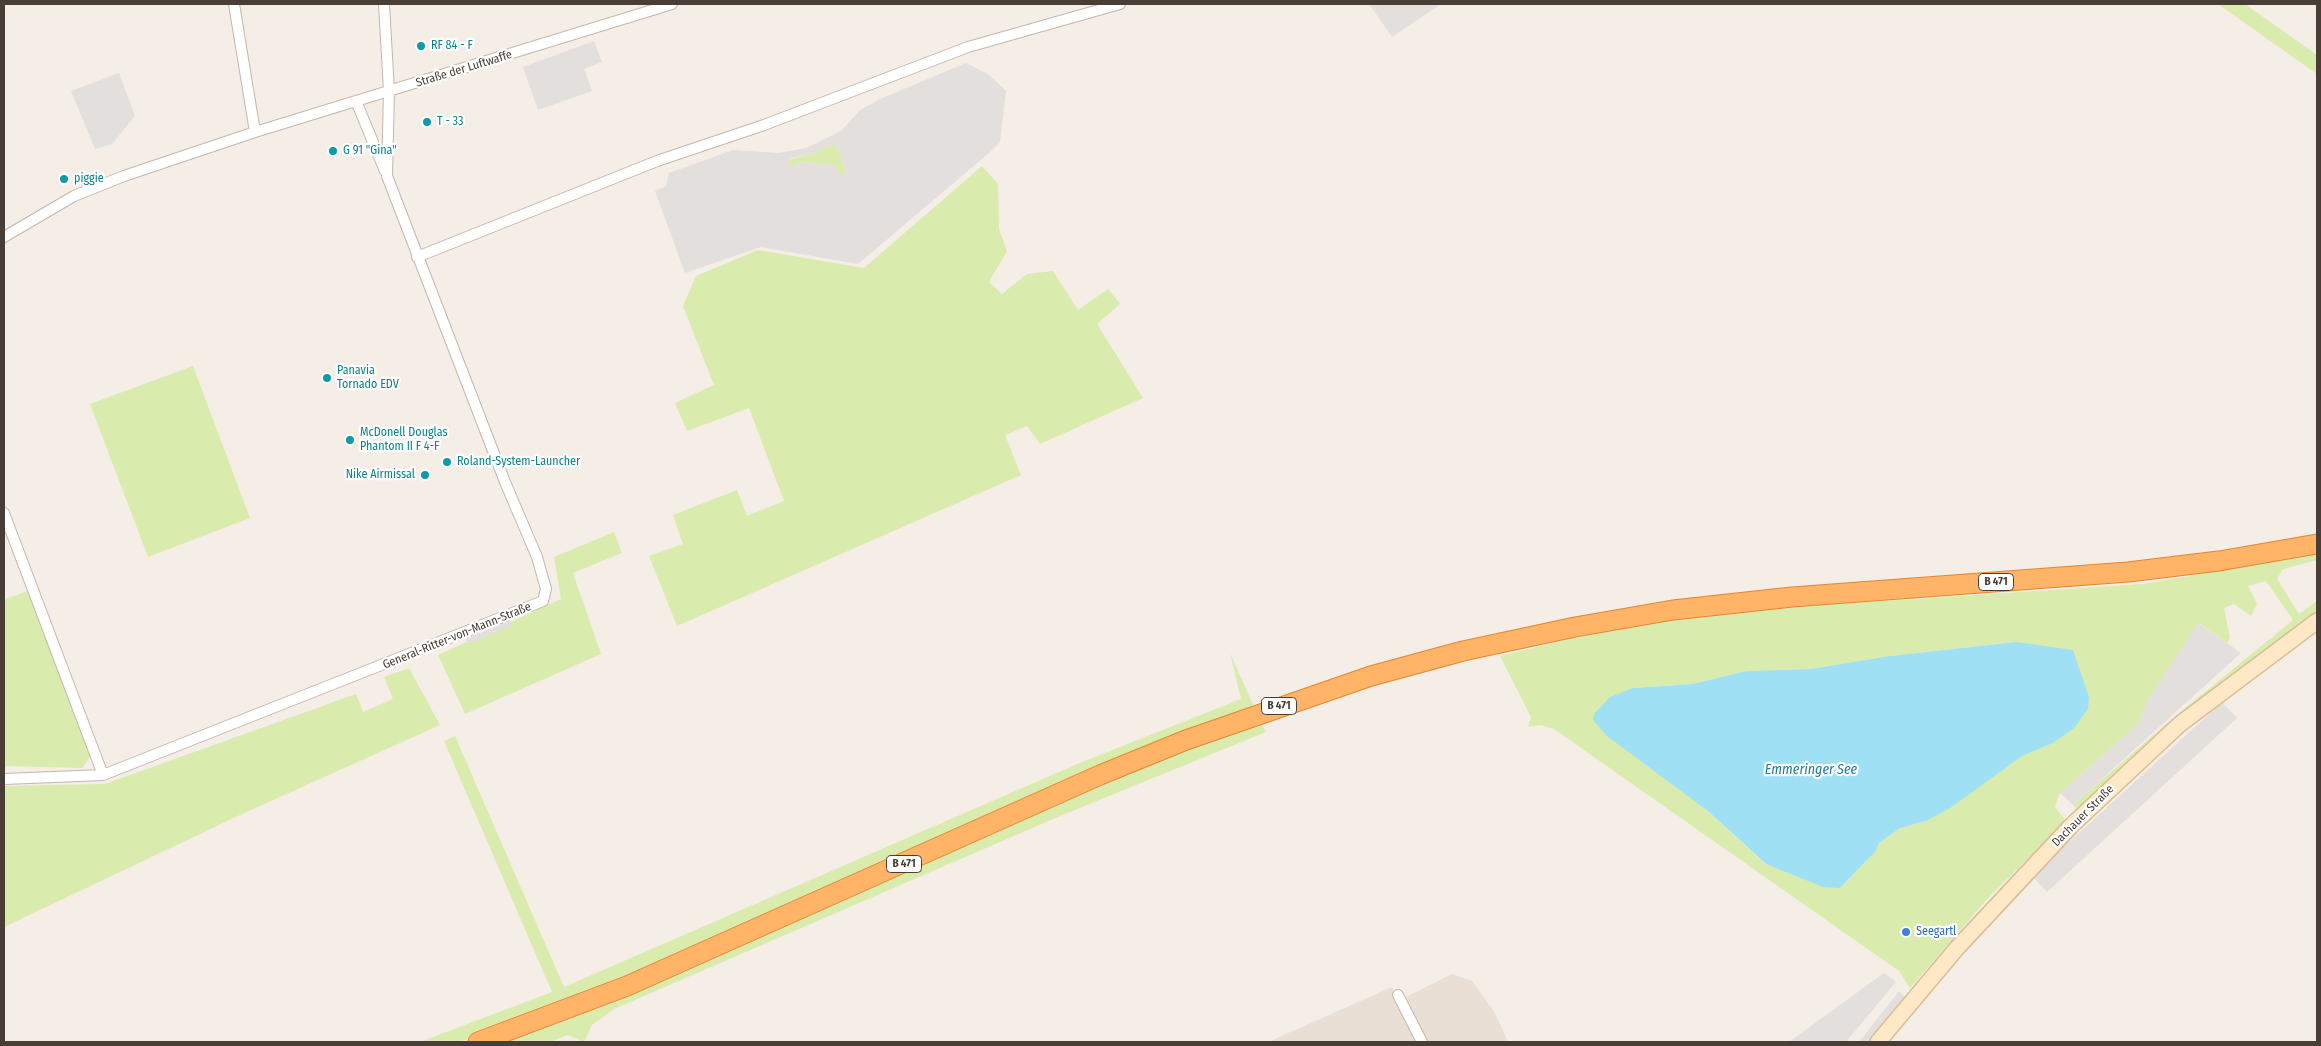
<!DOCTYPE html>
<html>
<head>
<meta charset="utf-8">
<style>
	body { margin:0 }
	#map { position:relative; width:2321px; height:1046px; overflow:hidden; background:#f4eee7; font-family:"Fira Sans Condensed",sans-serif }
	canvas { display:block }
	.frame { position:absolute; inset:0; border:5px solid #483e35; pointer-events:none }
</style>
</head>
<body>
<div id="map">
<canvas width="2321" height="1046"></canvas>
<div class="frame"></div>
</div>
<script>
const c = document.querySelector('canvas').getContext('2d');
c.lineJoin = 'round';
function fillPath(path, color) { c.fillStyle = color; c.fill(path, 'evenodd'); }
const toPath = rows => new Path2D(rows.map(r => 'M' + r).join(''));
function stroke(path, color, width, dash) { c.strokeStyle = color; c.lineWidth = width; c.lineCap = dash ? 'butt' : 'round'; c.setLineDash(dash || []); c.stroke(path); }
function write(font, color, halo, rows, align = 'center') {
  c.font = font + ' "Fira Sans Condensed",sans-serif'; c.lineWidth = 4.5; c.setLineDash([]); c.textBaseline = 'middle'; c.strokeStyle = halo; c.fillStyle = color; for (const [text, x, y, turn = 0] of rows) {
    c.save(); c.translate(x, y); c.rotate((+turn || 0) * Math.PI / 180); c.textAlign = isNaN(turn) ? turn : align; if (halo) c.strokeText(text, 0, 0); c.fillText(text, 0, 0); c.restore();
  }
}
fillPath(toPath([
	[1452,974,1472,981,1495,1013,1508,1042,1427,1042,1406,997],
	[1392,987,1415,1042,1268,1042]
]), '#e9dfd5');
fillPath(toPath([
	[2218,4,2245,4,2317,55,2317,74],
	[832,144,838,148,846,173,838,173,838,166,799,162,798,167,791,166,789,161,791,159,811,154],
	[982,166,998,184,999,229,1007,251,989,282,1002,294,1027,274,1053,271,1078,310,1108,289,1120,304,1097,324,1143,398,1040,444,1027,426,1005,435,1021,475,677,626,649,556,683,544,673,515,737,490,747,516,784,501,749,408,687,431,675,403,714,385,683,306,696,276,758,250,864,268],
	[193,366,250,518,148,557,90,404],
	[614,532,622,553,573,573,601,654,465,714,438,655,561,599,554,557],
	[2317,554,2317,560,2283,569,2277,579,2299,614,2317,601,2317,613,2078,810,2073,805,2172,719,2293,620,2266,581,2248,586,2257,604,2251,616,2234,604,2224,608,2230,638,2227,643,2199,623,2149,698,2137,725,2060,793,2055,807,2066,821,1989,897,1910,988,1899,971,1554,729,1541,725,1528,727,1531,717,1500,656,1577,637,1675,619,1794,607,2143,584],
	[2016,642,2053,743,2022,756,1926,821,1900,828,1879,843,1875,852,1843,885,1765,864,1708,811,1634,688,1693,684,1746,671,1811,669,1890,656],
	[30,590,93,753,82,768,4,766,4,600],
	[1230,653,1254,707,623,980,459,1042,420,1042,552,992,444,741,455,736,564,987,1082,762,1241,699],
	[409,668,440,725,242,814,4,927,4,786,105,784,356,694,363,712,393,699,384,677],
	[1260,722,1266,732,1060,816,614,1009,592,1025,584,1042,568,1035,550,1042,499,1042,630,993,878,885,1061,801,1190,748]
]), '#d9ebad');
fillPath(toPath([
	[1369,4,1441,4,1392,37],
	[594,41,602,62,584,69,592,91,538,110,523,67],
	[966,63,988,74,1006,91,1000,142,989,153,858,264,761,247,685,273,655,191,666,186,669,173,733,150,778,153,806,148,841,131,860,110,880,99],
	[832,144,838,148,846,173,838,173,838,166,799,162,798,167,791,165,789,161,791,158,811,154],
	[119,73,135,116,112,144,95,149,71,91],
	[509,620,512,626,468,644,465,638],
	[2198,623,2241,653,2073,805,2060,793,2137,725,2149,698],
	[2222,702,2237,718,2047,892,2032,876],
	[1884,973,1896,982,1846,1042,1789,1042],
	[1899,991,1906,998,1871,1042,1859,1042]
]), '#e2dfdc');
fillPath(toPath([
	[2016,642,2073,650,2089,697,2088,709,2074,728,2053,743,2022,756,1950,808,1926,821,1900,828,1879,843,1875,852,1840,888,1823,887,1766,864,1708,811,1607,736,1593,720,1594,714,1610,697,1633,688,1693,684,1746,671,1811,669,1890,656]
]), '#9fe0f5');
const street = toPath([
	[234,4,255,132],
	[356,101,385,171],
	[4,237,74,196,124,176,255,132,672,4],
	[417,257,657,161,764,125,968,47,1120,4],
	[4,513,103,775],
	[4,779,103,775,543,601,546,589,537,557,505,482,387,176,389,91,384,4],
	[1398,995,1422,1042]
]);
const secondary = toPath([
	[1878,1042,1957,948,2071,826,2180,724,2317,621]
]);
const highway = toPath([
	[478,1042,627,986,1100,775,1186,740,1371,676,1463,651,1575,627,1673,610,1792,597,2128,572,2219,561,2317,544]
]);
stroke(street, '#c4b7ac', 12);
stroke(secondary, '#dabd96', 18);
stroke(highway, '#e7852e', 21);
stroke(street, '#fff', 10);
stroke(secondary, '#ffe8c6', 15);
stroke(highway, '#ffb467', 19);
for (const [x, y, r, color] of [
	[421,46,5,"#0f9aa8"],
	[427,122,5,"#0f9aa8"],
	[333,151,5,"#0f9aa8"],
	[64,179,5,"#0f9aa8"],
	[327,378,5,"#0f9aa8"],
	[350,440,5,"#0f9aa8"],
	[447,462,5,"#0f9aa8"],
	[425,475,5,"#0f9aa8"],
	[1906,932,5,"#3f7fe0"]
]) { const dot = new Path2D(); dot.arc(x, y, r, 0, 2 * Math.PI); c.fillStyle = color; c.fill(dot); stroke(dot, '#fff', 2); }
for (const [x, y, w] of [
	[1996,582,35],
	[1279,706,35],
	[904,864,35]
]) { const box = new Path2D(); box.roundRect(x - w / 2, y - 8.5, w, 17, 4); c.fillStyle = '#fff'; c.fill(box); stroke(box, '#483e35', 1); }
write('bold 11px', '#483e35', null, [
	["B 471",1996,582],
	["B 471",1279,706],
	["B 471",904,864]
]);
write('12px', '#0d838f', '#fff', [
	["RF 84 - F",431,46],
	["T - 33",437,122],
	["G 91 \"Gina\"",343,151],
	["piggie",74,179],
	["Panavia",337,371],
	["Tornado EDV",337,385],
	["McDonell Douglas",360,433],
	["Phantom II F 4-F",360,447],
	["Roland-System-Launcher",457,462],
	["Nike Airmissal",415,475,"right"]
], 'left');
write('12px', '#483e35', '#fff', [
	["Straße der Luftwaffe",464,69,-17],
	["General-Ritter-von-Mann-Straße",457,636,-22],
	["Dachauer Straße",2083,816,-45]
]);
write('12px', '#366cbe', '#fff', [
	["Seegartl",1916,932]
], 'left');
write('italic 14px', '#237b99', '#fff', [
	["Emmeringer See",1811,770]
]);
</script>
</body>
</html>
